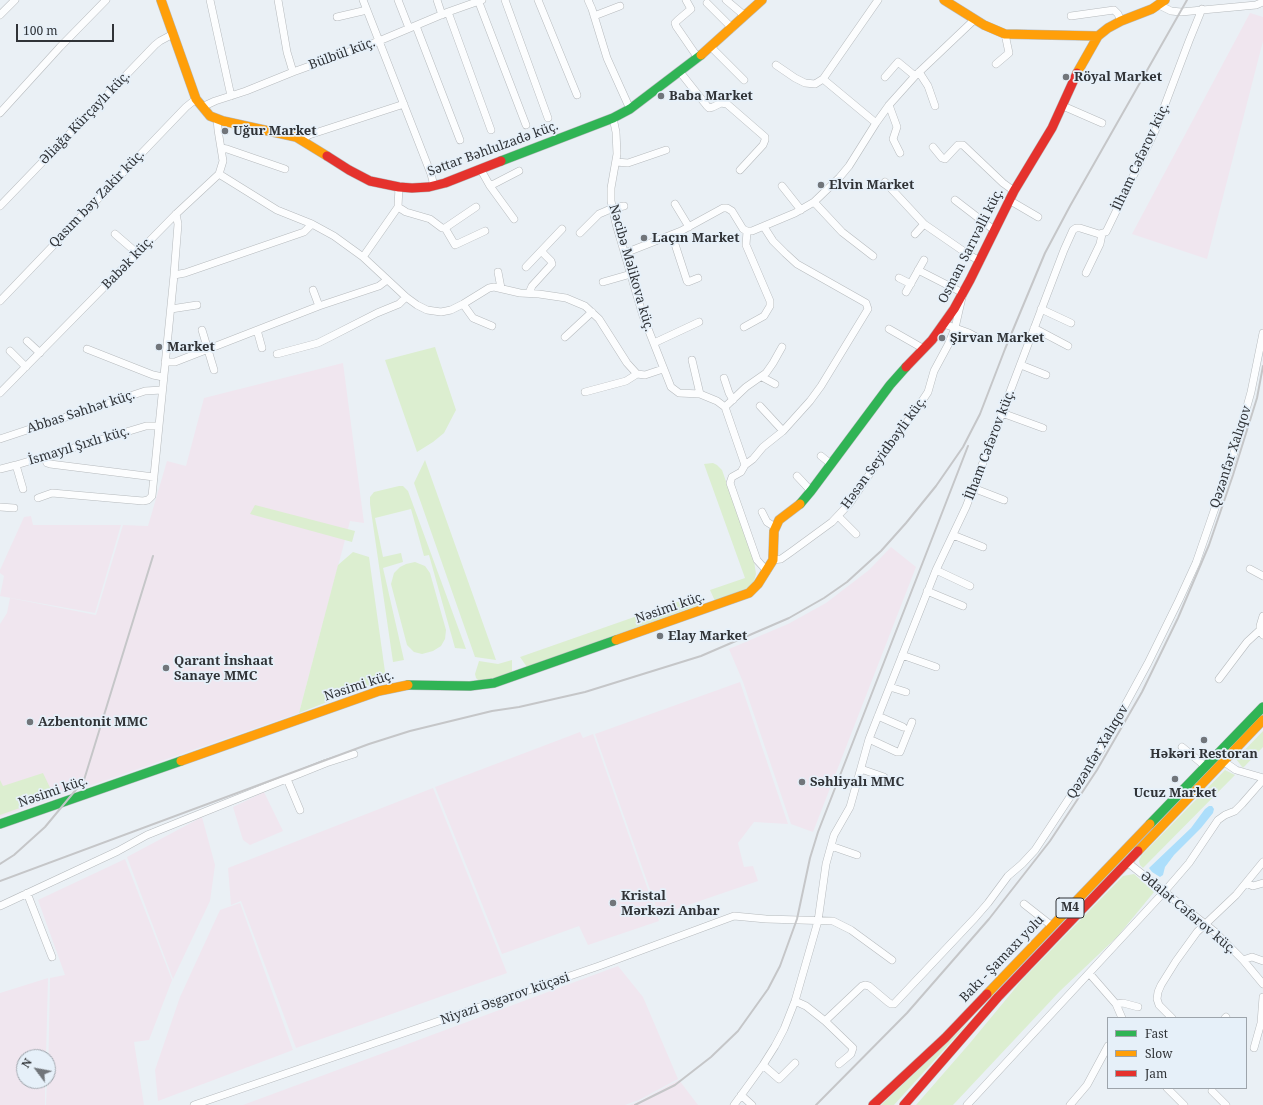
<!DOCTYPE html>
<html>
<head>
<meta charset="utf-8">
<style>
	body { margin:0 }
	#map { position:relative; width:1263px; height:1105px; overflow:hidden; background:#eaf0f5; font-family:"Noto Serif",serif }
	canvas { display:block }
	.legend { position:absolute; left:1107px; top:1017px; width:140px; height:72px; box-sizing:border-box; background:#e6f0f9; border:1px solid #9da4ab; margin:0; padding:5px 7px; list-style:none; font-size:12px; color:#303337 }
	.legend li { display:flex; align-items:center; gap:8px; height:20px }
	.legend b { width:20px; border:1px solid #9da4ab }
	.north { position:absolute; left:16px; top:1049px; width:40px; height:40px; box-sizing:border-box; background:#e6f0f9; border:1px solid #9da4ab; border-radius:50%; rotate:302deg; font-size:11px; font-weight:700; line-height:16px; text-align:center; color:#303337 }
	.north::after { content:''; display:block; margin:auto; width:14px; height:18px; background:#71757a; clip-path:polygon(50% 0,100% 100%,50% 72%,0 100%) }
	.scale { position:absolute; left:16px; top:24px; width:98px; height:18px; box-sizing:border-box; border:2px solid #303337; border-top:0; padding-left:5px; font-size:12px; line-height:14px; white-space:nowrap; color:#303337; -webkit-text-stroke:3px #e6f0f9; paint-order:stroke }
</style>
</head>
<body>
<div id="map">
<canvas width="1263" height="1105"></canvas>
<ul class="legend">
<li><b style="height:5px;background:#30b455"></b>Fast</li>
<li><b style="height:5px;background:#ff9f0a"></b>Slow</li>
<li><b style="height:5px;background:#e5322d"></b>Jam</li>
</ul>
<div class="north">N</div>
<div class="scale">100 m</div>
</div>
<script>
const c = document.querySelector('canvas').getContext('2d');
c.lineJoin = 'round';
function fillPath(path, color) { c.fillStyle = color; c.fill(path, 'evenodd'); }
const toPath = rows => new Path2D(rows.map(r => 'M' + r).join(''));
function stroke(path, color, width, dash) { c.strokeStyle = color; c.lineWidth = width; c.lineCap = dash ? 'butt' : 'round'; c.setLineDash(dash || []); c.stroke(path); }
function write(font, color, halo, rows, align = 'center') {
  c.font = font + ' "Noto Serif",serif'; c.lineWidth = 3.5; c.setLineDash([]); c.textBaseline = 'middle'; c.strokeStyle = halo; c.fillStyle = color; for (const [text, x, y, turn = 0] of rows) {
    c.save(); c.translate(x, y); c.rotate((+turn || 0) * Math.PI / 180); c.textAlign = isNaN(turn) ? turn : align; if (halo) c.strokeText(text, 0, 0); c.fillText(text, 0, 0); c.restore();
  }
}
fillPath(toPath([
	[1250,13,1263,17,1263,41,1207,259,1132,234],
	[343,363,364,523,350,521,299,713,0,817,0,624,7,613,10,598,96,615,123,525,148,526,167,461,186,466,204,398],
	[31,516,33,525,121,525,95,613,0,596,4,576,0,573,0,570,24,517],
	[891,547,916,567,813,832,791,824,743,682,729,649,788,624,826,603,869,570],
	[740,682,788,824,754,822,738,843,744,867,753,866,758,881,659,915,595,734],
	[580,732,583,738,593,734,659,921,588,945,579,926,502,954,435,787],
	[433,788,507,973,296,1048,241,901,231,905,228,868],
	[264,792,283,831,250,845,243,840,233,807],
	[202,817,215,865,210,901,173,979,127,857],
	[125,859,172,980,149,1040,134,1042,144,1105,46,1105,47,1081,48,1081,50,978,65,975,38,900],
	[240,903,293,1050,158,1101,155,1070,180,997,220,910],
	[618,966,643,997,678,1079,639,1100,625,1105,243,1105],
	[48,978,46,1057,24,1057,24,1081,45,1081,45,1105,0,1105,0,993],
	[679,1080,698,1105,630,1105,640,1101]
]), '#f0e6ef');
fillPath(toPath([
	[435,347,456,410,444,433,433,442,417,452,385,360],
	[425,460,496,660,475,657,414,483],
	[713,463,717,465,722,470,754,561,756,574,754,581,748,588,715,601,710,590,745,578,704,464],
	[399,486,403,486,408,491,466,649,455,648,429,555,424,556,411,509,375,518,383,557,401,553,403,562,383,568,404,660,393,662,370,504,370,497,374,492],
	[255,505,355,531,352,542,250,514],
	[353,552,369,557,386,679,299,713,338,565],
	[415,562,425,566,430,573,446,630,445,639,441,646,433,651,422,654,414,652,407,645,391,584,394,573,400,567,406,564],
	[700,594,704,603,527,667,520,657],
	[512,660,512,672,483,682,479,681,476,678,475,674,479,661,498,664],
	[1263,731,1263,747,1243,768,1236,759],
	[1225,770,1235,775,1143,868,1140,865,1139,861,1141,856],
	[43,773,54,796,0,815,0,780,3,786],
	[1134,874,1154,892,1117,937,1060,991,953,1105,916,1105,970,1043,1022,980,1123,876],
	[970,1021,894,1105,881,1105]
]), '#dceed0');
fillPath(toPath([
	[1209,806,1212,806,1214,809,1213,813,1201,828,1174,855,1165,867,1163,875,1160,877,1152,872,1149,868,1191,828,1205,809]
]), '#acdefb');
const street = toPath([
	[210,0,231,96],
	[278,0,287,52,293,72],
	[363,0,431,174,434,186],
	[398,0,409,28],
	[437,0,442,15],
	[478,0,526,125],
	[505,0,548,118],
	[538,0,577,95],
	[588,0,592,9,607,58,630,109],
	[686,0,691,9,678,20,675,23,676,26,698,58],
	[726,0,745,16],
	[707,3,732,28],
	[1159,5,1171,11,1181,12,1256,5,1263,2],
	[448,12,491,130],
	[0,15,15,0],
	[594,16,620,6],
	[1071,16,1114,10,1118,14,1121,21],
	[337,17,367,10],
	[416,26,460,140],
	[711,47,744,80],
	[996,64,1009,53,1005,34],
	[776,65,795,78,805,83,815,84,823,79],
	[680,72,707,106,709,108,713,107,721,103,727,104,765,137,765,140,763,145,740,170],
	[919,72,928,86,935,106],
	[885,77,898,62,915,76],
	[889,105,897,127,893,139,900,153],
	[1063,106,1102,123],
	[202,107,215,101,246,91,293,72,379,41,448,12,482,0],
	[0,113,60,47,106,0],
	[613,118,616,132,617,154,611,188,611,201,616,224,643,316,671,387,679,393,700,394,717,401,725,407,745,465,741,472,732,477,730,483,757,560,767,571],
	[876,123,823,79,878,0],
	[302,140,309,135,404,104],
	[933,147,942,158,945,159,958,145,963,145,1003,183,1014,191],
	[221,148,227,149,285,169],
	[616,162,628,163,666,150],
	[481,170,490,186,514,219],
	[219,174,277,210,312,224,334,236,363,257,406,297,417,305,427,310,441,312,451,310,463,304,489,288,494,287,520,293,539,294,566,298,585,306,599,319,627,363,637,374,645,375,663,369],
	[885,182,924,224,969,255,980,261],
	[490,186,519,171],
	[782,186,801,210],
	[399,187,398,207,406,212,430,219,442,228,445,228,476,207],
	[955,200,994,230],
	[1009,200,1038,217],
	[814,202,842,232,873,256],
	[675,204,689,227],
	[0,206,155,45,160,41,173,34],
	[445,228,455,245,485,231],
	[580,233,599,214,613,208,624,206],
	[115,234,137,253],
	[915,234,924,224],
	[672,235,687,281,688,282,698,278],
	[625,253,681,231,723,208,727,208,732,211,743,229,747,231,752,231,795,213,814,202,839,178,849,166,876,123,889,105,915,76,974,20],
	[363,257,398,207],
	[526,267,562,229],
	[498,272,501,288],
	[1086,273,1100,244,1102,234],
	[174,275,185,273,304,232,312,224],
	[899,278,911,284],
	[603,282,631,274],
	[313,290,319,306],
	[906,292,924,260],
	[529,293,532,286,552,264,551,261,541,251],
	[0,301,186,107,196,99],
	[463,304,473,318,492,326],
	[171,309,197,305],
	[1041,309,1071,323],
	[944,324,969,333,980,339],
	[744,327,764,316,770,306,770,301,746,245,747,231],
	[1034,328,1068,346],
	[889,329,924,349],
	[202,330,214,370],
	[257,330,262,348],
	[565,337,592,312],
	[27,341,40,353],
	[654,343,699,322],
	[87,349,153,375,163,377],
	[10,351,26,367],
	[277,354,318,343,332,336,377,313,399,304,406,297],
	[692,360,700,394],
	[165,362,175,362,319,306,379,286,387,280],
	[1021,365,1046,375],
	[762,377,775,384],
	[724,378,729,393,733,400],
	[585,392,626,381,637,374],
	[0,393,176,214,219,174,223,161,218,130,217,119],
	[760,406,783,431],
	[725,407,746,387,766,373,773,363,782,347],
	[1002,413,1043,428],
	[0,439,145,391,162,390],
	[44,456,47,463,50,464,154,477],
	[821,456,831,464],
	[16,465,23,489],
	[745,465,753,459,763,447,783,431,810,401,821,386,868,309,866,303,797,264,785,253,773,241,764,227],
	[0,469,16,465,146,426,158,426],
	[797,476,811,491],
	[973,488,1004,500],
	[38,498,52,493,143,501,148,500,152,496,174,275,178,224,176,214],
	[0,507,14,508],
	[762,512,767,522,775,527],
	[838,516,856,534],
	[953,535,983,547],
	[773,560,781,559,791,552,832,522,850,503,888,447,916,410,928,392,934,371,948,345,955,328,963,293,918,270],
	[1250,569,1263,576],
	[936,570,970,586],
	[927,591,963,606],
	[1263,616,1260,626,1260,630,1263,635],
	[902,655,936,667],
	[1219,679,1247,642,1260,630],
	[890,687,906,692],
	[878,716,903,727],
	[869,739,897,752,900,752,912,722],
	[1182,747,1205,766],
	[1223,761,1236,770,1263,778],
	[861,769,884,777],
	[287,779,300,810],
	[831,846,857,855],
	[1127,862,1215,932,1243,960,1263,984],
	[1246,883,1253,886,1263,883],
	[27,893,52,957],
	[1024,904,1052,926],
	[0,906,118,851,147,835,326,763,354,754],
	[1243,960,1252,957,1263,961],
	[1089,973,1116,1004,1122,1018],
	[795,1001,806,1006,825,1021,862,986,865,985,869,986,888,1002,891,1004,894,1004,975,918,988,903,1008,876,1022,864,1035,850,1099,753,1148,663,1179,600,1196,563,1233,456,1251,392,1263,333],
	[1116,1004,1123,1003,1138,1007],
	[1172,1018,1159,1005,1157,999,1158,992,1161,985,1176,961,1197,932,1236,895,1263,862],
	[1225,1018,1226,1017],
	[825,1021,853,1048,851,1054,839,1064],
	[1254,1048,1261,1023,1263,997],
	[763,1065,779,1079,795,1063],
	[1167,1088,1184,1105],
	[1212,1091,1226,1105],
	[741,1095,752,1105],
	[194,1105,599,966,734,916,766,919,833,921,851,930,892,960],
	[734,1105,763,1065,775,1046,784,1029,795,1001,818,921,826,864,834,835,850,807,869,739,936,570,966,507,1064,250,1073,230,1076,228,1080,228,1099,234,1106,232,1108,228,1155,131,1189,41,1202,9],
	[967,1105,1164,892,1189,863,1218,820,1225,815,1235,811,1242,804,1263,780],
	[1070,1105,1087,1085,1108,1046]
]);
const fast = toPath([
	[501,161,613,118,630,109,701,55],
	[800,504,811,491,890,385,906,367],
	[408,685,470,686,494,683,616,640],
	[0,824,181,761],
	[1150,824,1263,707]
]);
const slow = toPath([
	[161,0,196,99,210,116,223,121,296,137,327,156],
	[944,0,984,25,1005,34,1098,36],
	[701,55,762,0],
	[1077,73,1098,36,1108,28,1121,21,1152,9,1165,0],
	[616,640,749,593,758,584,773,560,774,531,779,520,800,504],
	[181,761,379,691,408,685],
	[1138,851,1263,720],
	[987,994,1150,824]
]);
const jam = toPath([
	[327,156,349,170,370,181,399,187,412,188,429,187,445,183,501,161],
	[906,367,932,340,954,309,970,280,1014,191,1052,128,1077,73],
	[873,1105,945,1038,987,994],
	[904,1105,998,997,1138,851]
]);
stroke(street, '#b6babd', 8);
stroke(fast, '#b6babd', 10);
stroke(slow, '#b6babd', 10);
stroke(jam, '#b6babd', 10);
stroke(street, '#fcfdfe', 7);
stroke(fast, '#30b455', 9);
stroke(slow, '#ff9f0a', 9);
stroke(jam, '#e5322d', 9);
stroke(toPath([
	[0,864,14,855,45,827,84,780,153,556],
	[0,881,369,744,410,731,492,711,519,707,585,692,701,656,789,618,824,598,847,582,881,551,906,523,936,486,963,447,980,414,1005,349,1045,253,1070,206,1187,0],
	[635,1105,675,1085,711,1057,738,1031,768,989,780,966,797,919,810,858,818,832,968,446],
	[816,1105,907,1013,989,919,1050,841,1097,770,1142,692,1178,618,1209,545,1233,475,1257,398,1263,366]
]), '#c5c6c8', 2);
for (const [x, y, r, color] of [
	[1066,77,4,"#71757a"],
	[661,96,4,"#71757a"],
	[225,131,4,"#71757a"],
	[821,185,4,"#71757a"],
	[644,238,4,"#71757a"],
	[942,338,4,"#71757a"],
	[159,347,4,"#71757a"],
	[660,636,4,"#71757a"],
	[166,668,4,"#71757a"],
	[30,722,4,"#71757a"],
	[1204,740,4,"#71757a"],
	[1175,779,4,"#71757a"],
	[802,782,4,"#71757a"],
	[613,903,4,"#71757a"]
]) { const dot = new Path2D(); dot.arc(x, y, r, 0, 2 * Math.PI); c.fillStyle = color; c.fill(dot); stroke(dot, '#e6f0f9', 1.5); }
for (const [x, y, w] of [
	[1070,908,28]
]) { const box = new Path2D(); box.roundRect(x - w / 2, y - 10, w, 20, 3); c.fillStyle = '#e6f0f9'; c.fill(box); stroke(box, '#303337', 1); }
write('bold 12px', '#303337', null, [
	["M4",1070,908]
]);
write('13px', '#303337', '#e6f0f9', [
	["Bülbül küç.",342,54,-20],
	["Əliağa Kürçaylı küç.",85,118,-46],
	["Səttar Bəhlulzadə küç.",493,149,-20],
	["İlham Cəfərov küç.",1141,157,-65],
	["Qasım bəy Zakir küç.",97,199,-46],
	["Osman Sarıvəlli küç.",971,246,-63],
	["Babək küç.",128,263,-46],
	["Nəcibə Məlikova küç.",631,268,74],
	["Abbas Səhhət küç.",81,412,-18],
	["İlham Cəfərov küç.",990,445,-69],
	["İsmayıl Şıxlı küç.",79,446,-17],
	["Həsən Seyidbəyli küç.",884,453,-54],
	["Qəzənfər Xalıqov",1231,457,-72],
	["Nəsimi küç.",670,608,-19],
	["Nəsimi küç.",359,686,-18],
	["Qəzənfər Xalıqov",1098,752,-59],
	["Nəsimi küç.",53,792,-19],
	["Ədalət Cəfərov küç.",1188,913,40],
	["Bakı - Şamaxı yolu",1002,959,-46],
	["Niyazi Əsgərov küçəsi",505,999,-19]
]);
write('bold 13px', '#303337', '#e6f0f9', [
	["Röyal Market",1074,77],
	["Baba Market",669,96],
	["Uğur Market",233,131],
	["Elvin Market",829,185],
	["Laçın Market",652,238],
	["Şirvan Market",950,338],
	["Market",167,347],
	["Elay Market",668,636],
	["Qarant İnshaat",174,661],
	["Sanaye MMC",174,676],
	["Azbentonit MMC",38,722],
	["Həkəri Restoran",1204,754,"center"],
	["Səhliyalı MMC",810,782],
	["Ucuz Market",1175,793,"center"],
	["Kristal",621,896],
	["Mərkəzi Anbar",621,911]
], 'left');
</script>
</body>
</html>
